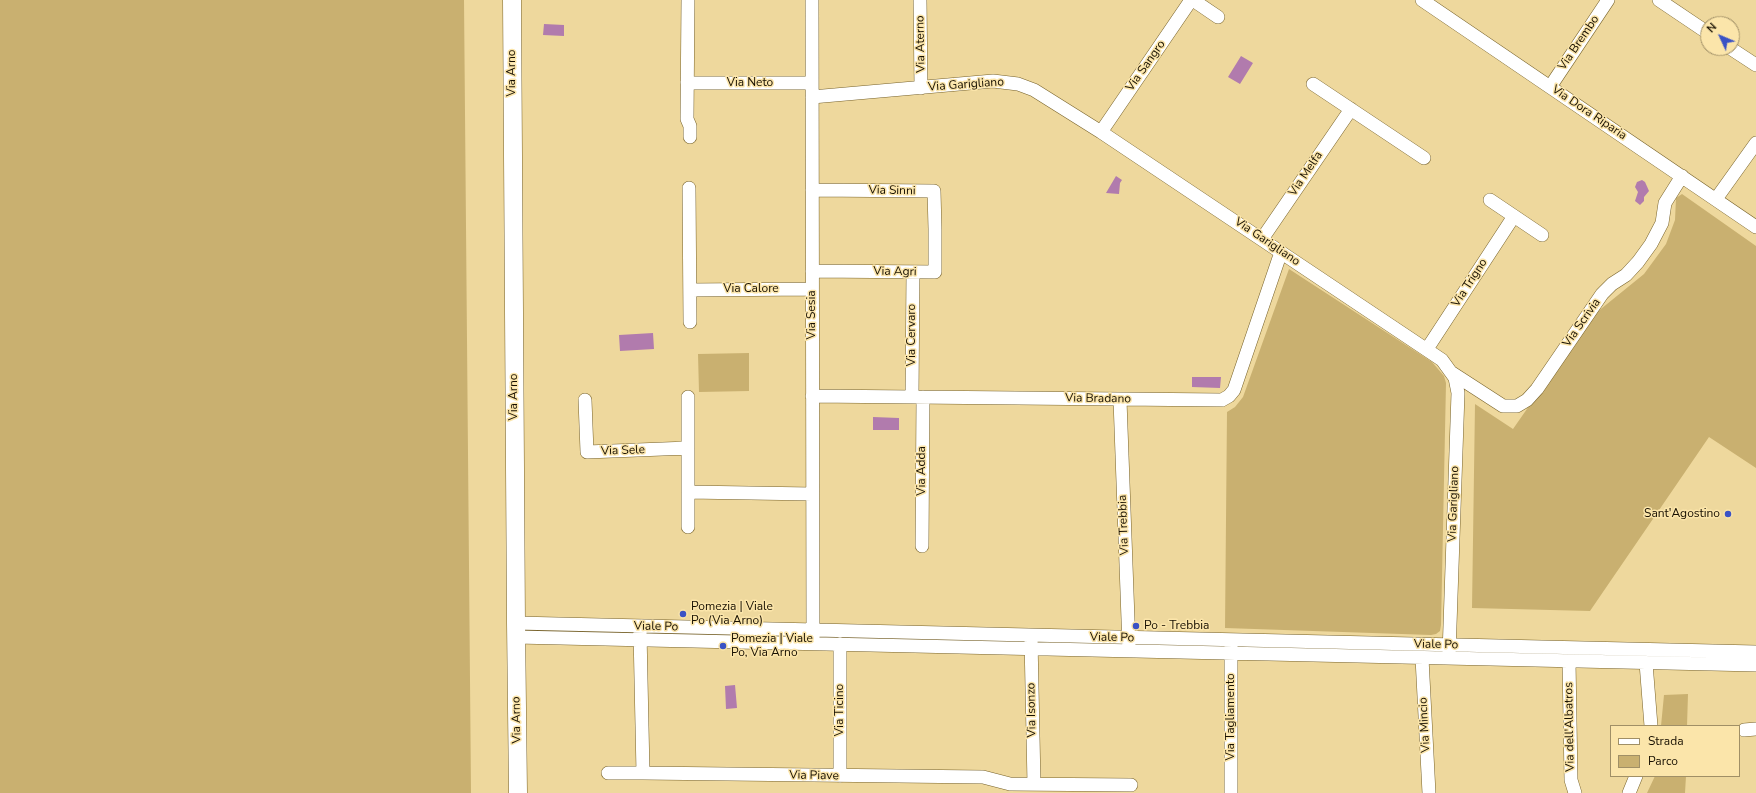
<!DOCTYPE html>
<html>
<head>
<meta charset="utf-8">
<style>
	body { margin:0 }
	#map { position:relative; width:1756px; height:793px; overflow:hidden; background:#eed89d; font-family:"Nunito Sans",sans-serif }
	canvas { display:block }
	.legend { position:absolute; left:1610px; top:725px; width:130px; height:52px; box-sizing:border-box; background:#fbe5aa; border:1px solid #a08f66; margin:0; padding:5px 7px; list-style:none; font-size:12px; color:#170f00 }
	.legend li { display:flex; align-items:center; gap:8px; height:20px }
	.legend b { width:20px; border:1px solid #a08f66 }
	.north { position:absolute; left:1700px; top:16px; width:40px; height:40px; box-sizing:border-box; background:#fbe5aa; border:1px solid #a08f66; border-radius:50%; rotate:314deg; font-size:11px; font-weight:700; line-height:16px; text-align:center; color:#170f00 }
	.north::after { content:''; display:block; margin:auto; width:14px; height:18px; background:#3a52c5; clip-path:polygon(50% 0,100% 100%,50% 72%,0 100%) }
</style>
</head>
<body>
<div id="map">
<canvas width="1756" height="793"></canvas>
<ul class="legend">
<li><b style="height:5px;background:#fff"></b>Strada</li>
<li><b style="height:11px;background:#c9b070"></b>Parco</li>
</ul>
<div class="north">N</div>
</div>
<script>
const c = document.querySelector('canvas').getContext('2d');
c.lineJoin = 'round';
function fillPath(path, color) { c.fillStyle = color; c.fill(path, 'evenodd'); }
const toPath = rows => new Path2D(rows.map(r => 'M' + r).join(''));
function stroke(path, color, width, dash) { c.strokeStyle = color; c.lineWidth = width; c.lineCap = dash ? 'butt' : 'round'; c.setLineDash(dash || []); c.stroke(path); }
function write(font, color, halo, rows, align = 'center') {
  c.font = font + ' "Nunito Sans",sans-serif'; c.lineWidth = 3; c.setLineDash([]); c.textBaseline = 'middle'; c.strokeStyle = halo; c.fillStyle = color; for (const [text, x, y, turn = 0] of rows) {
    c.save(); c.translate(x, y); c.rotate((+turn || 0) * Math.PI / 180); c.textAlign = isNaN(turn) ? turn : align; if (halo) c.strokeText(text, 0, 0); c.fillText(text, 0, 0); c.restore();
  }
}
fillPath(toPath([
	[0,0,464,0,471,793,0,793],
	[1682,194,1756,246,1756,468,1709,437,1590,611,1472,608,1475,404,1513,429,1591,317,1644,274,1666,244,1675,220,1676,198],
	[1289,269,1432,362,1444,376,1446,383,1441,625,1440,631,1436,634,1431,635,1225,628,1227,412,1235,407,1243,397],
	[749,353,749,391,699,392,698,354],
	[1688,694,1687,726,1661,726,1664,695],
	[1655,776,1686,776,1685,793,1647,793]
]), '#c9b070');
fillPath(toPath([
	[544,24,564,25,564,36,543,35],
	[1241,56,1253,63,1240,84,1228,77],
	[1116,176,1122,180,1120,183,1119,194,1106,193],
	[1642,180,1645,182,1649,191,1644,197,1644,201,1640,205,1635,201,1638,192,1635,187,1637,182],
	[653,333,654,349,620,351,619,335],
	[1192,377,1221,377,1220,388,1192,387],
	[873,417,899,418,899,430,873,430],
	[735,685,737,708,726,709,725,686]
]), '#b17bad');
const street = toPath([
	[688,0,687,119,690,126,690,137],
	[812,0,813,638],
	[920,0,921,88],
	[1193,0,1218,17],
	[1422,0,1756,227],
	[1659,0,1708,33],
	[1730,48,1756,65],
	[687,83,812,83],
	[1313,84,1424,158],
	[1550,87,1608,0],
	[812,97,993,81,1018,84,1034,90,1101,132,1442,360,1455,378,1458,393,1449,654],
	[1101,132,1191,0],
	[689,188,690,322],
	[812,190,934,191,935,229,935,272,812,271],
	[1716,199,1756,143],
	[1490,200,1542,235],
	[1262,239,1351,109],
	[690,290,812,289],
	[1427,349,1514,216],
	[1452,373,1503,406,1517,406,1527,400,1537,389,1602,294,1612,284,1626,275,1638,262,1651,244,1662,223,1665,203,1682,176],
	[812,396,1222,400,1229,396,1234,390,1281,252],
	[912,397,913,272],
	[585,400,587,452,688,448],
	[1120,400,1129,647],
	[688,492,812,494],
	[688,527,688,397],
	[922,546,923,397],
	[516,623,1756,652],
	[640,632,643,773,983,777,1010,784,1131,785],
	[516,637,1756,665],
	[1031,639,1034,784],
	[840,644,840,776],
	[1231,644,1231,793],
	[1422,658,1429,793],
	[1569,661,1571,780,1575,793],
	[1646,663,1651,726],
	[1744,730,1756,729],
	[608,773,643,773],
	[1629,793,1636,776]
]);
const secondary = toPath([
	[512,0,516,623,518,793]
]);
stroke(street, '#77622a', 14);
stroke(secondary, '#77622a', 19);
stroke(street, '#fff', 13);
stroke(secondary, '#fff', 18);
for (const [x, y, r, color] of [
	[1728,514,4,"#3a52c5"],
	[683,614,4,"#3a52c5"],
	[1136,626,4,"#3a52c5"],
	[723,646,4,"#3a52c5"]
]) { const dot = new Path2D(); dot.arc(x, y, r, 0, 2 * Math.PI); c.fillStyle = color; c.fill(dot); stroke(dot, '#fbe5aa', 1.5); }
write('12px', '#170f00', '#fbe5aa', [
	["Via Brembo",1579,43,-56],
	["Via Aterno",921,44,-91],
	["Via Sangro",1146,66,-55],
	["Via Arno",512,73,-90],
	["Via Neto",750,83],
	["Via Garigliano",966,85,-4],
	["Via Dora Riparia",1589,113,34],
	["Via Melfa",1306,174,-56],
	["Via Sinni",892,191,1],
	["Via Garigliano",1267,242,34],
	["Via Agri",895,272,1],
	["Via Trigno",1470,283,-57],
	["Via Calore",751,289],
	["Via Sesia",812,315,-90],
	["Via Scrivia",1582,323,-55],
	["Via Cervaro",912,335,-90],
	["Via Arno",514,397,-90],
	["Via Bradano",1098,399,1],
	["Via Sele",623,451,-2],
	["Via Adda",922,471,-90],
	["Via Garigliano",1454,504,-88],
	["Via Trebbia",1124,525,-92],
	["Viale Po",656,627,1],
	["Viale Po",1112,638,1],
	["Viale Po",1436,645,1],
	["Via Ticino",840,710,-90],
	["Via Isonzo",1032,710,-91],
	["Via Tagliamento",1231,717,-90],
	["Via Arno",517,720,-91],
	["Via Mincio",1425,725,-93],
	["Via dell'Albatros",1570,727,-91],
	["Via Piave",814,776,1]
]);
write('12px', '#170f00', '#fbe5aa', [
	["Sant'Agostino",1720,514,"right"],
	["Pomezia | Viale",691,607],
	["Po (Via Arno)",691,621],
	["Po - Trebbia",1144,626],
	["Pomezia | Viale",731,639],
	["Po, Via Arno",731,653]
], 'left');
</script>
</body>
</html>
